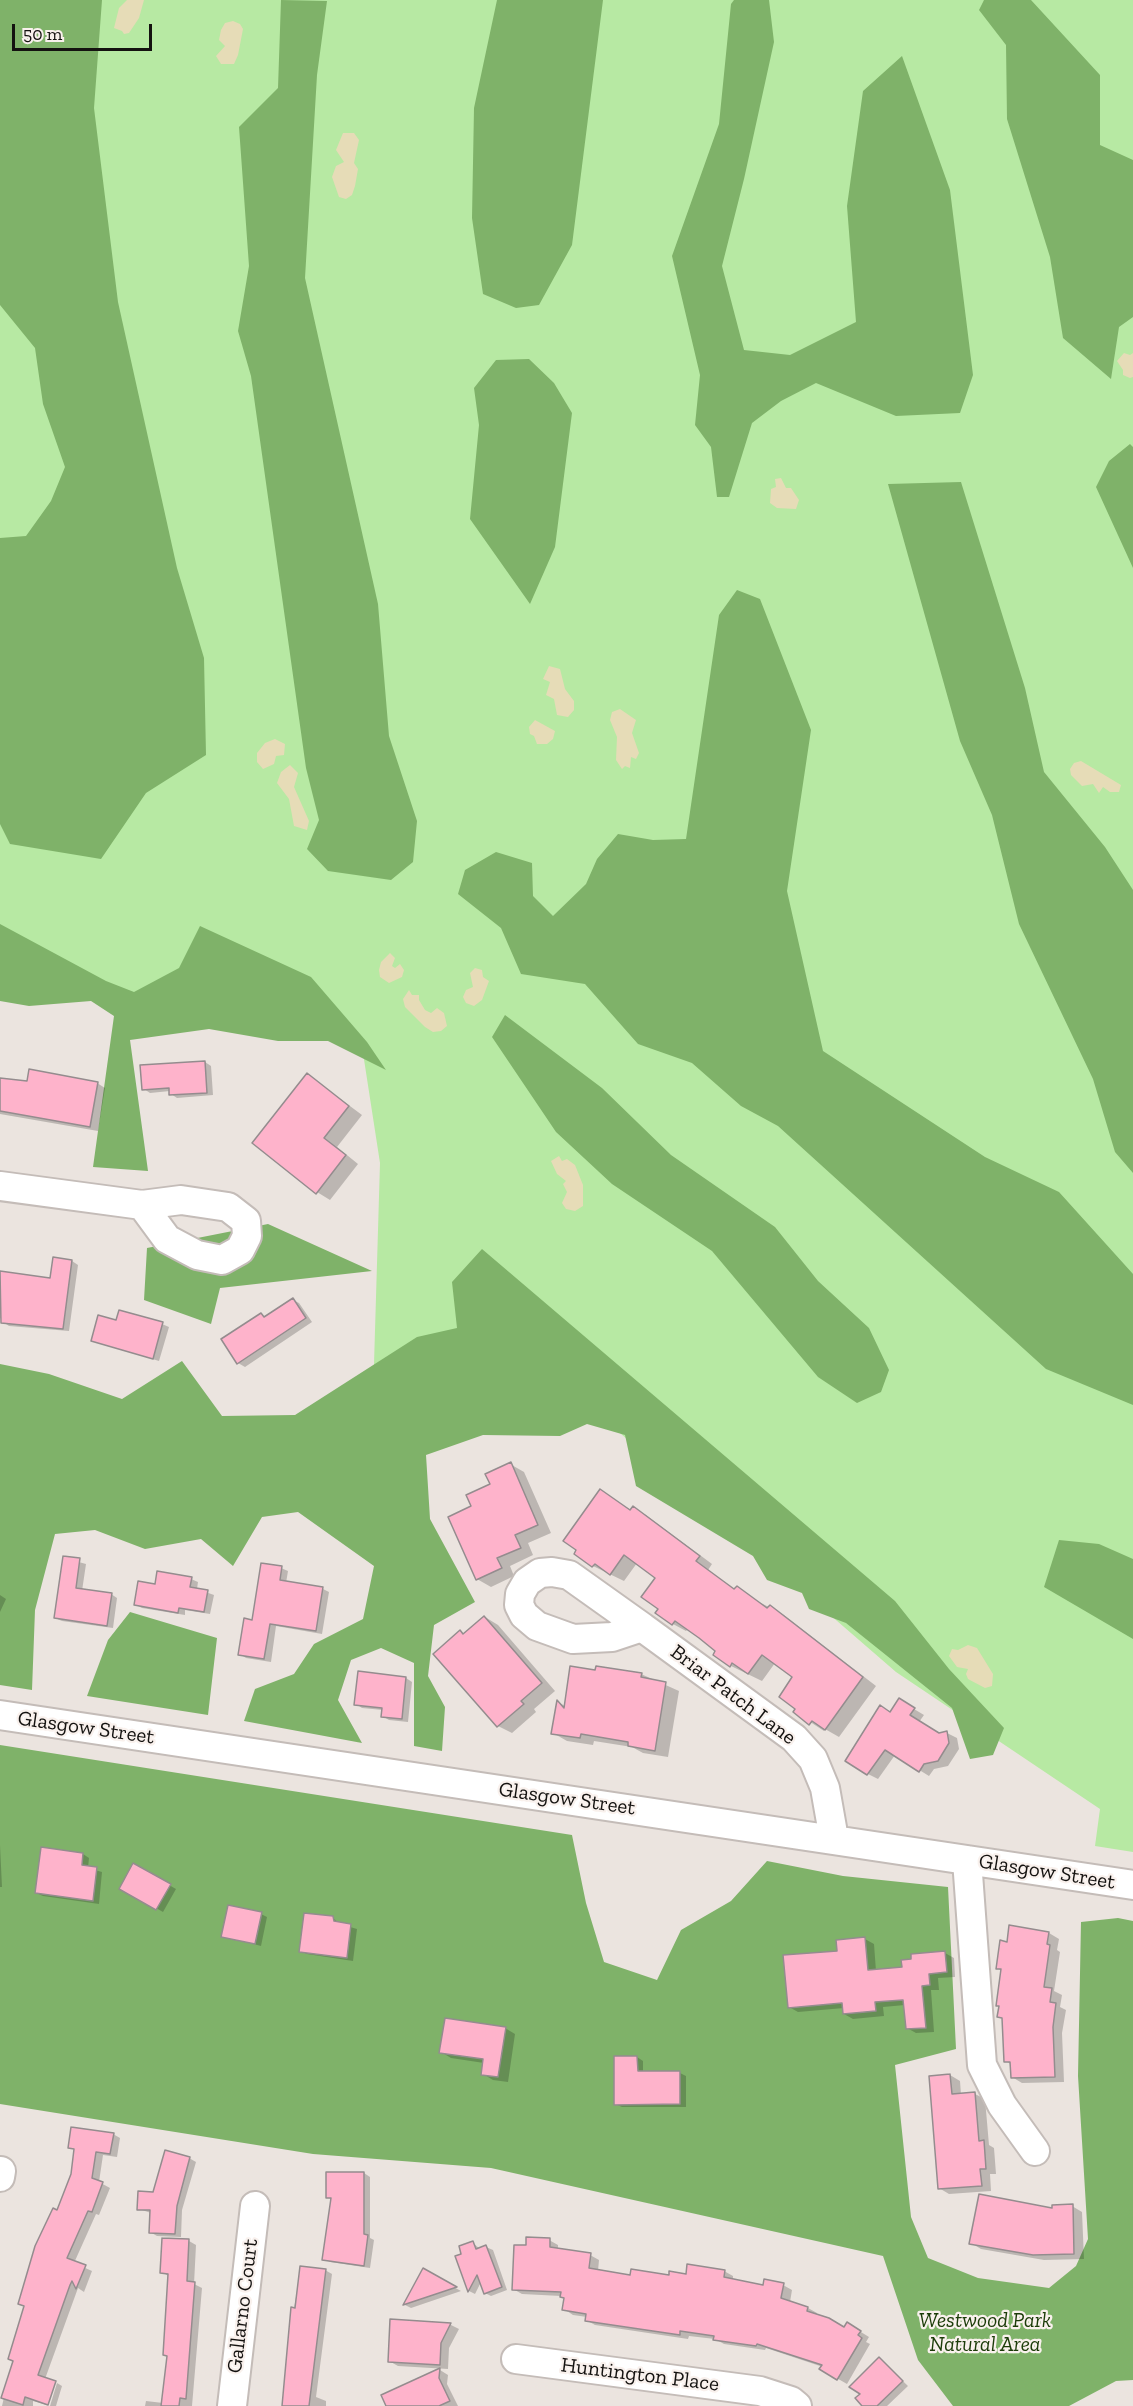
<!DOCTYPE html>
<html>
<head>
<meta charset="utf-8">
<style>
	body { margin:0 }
	#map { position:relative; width:1133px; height:2406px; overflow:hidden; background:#ebe4df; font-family:"Zilla Slab",serif }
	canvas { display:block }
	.scale { position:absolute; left:12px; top:24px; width:140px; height:27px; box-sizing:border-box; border:3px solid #141210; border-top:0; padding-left:8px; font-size:18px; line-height:21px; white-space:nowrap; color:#141210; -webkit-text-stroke:4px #f9f1ed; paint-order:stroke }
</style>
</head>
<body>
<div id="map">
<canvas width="1133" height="2406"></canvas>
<div class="scale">50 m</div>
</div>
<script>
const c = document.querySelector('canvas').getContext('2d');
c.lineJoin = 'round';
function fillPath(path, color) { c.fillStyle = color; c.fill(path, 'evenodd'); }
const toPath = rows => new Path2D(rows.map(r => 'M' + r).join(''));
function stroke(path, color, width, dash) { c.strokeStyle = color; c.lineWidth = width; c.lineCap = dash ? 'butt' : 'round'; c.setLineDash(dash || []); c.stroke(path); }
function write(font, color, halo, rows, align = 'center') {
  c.font = font + ' "Zilla Slab",serif'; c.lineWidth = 4.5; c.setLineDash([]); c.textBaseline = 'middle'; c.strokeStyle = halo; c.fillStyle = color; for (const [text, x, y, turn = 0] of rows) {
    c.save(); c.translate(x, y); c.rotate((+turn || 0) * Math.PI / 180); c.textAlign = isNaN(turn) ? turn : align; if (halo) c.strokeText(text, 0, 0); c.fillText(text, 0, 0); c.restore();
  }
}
fillPath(toPath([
	[0,0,1133,0,1133,1852,1095,1846,1100,1809,896,1672,598,1414,372,1431,380,1163,361,1040,0,984]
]), '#b7e9a3');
fillPath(toPath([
	[0,0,102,0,94,108,118,302,177,568,204,658,206,755,146,793,101,859,10,844,0,824,0,538,26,536,51,501,65,467,43,404,35,348,0,305],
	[281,0,327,1,317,75,305,278,378,604,389,736,417,821,413,862,391,880,328,871,307,849,319,820,306,768,251,376,238,331,249,266,239,127,278,88],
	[497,0,603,0,572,245,539,305,516,308,483,294,472,218,474,108],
	[734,0,769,0,774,42,744,179,722,266,744,350,790,355,856,322,847,206,863,91,902,56,950,190,973,375,960,413,896,416,816,383,781,401,752,423,729,497,717,497,711,447,695,425,700,375,672,256,719,124,731,4],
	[984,0,1031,0,1100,75,1100,145,1133,160,1133,317,1119,327,1111,379,1063,338,1050,257,1007,119,1006,45,979,10],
	[529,359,554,383,572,413,555,547,530,604,470,519,479,425,474,388,496,360],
	[1130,444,1133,447,1133,568,1096,487,1109,461],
	[961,482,1025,688,1044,772,1105,847,1133,890,1133,1173,1115,1152,1093,1079,1019,924,992,815,960,741,888,484],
	[737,590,760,599,811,730,787,891,823,1051,985,1157,1059,1192,1133,1274,1133,1405,1046,1369,778,1126,741,1106,692,1063,638,1044,585,984,521,974,501,928,458,894,465,870,496,852,532,863,533,896,553,916,586,884,597,859,618,834,653,840,686,839,719,615],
	[0,924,106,981,134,992,179,968,200,926,311,977,367,1042,386,1070,328,1041,278,1041,209,1029,130,1040,148,1171,93,1167,114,1016,91,1001,29,1006,0,1001],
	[505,1015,602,1088,671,1155,775,1227,818,1281,869,1328,889,1370,881,1392,857,1403,818,1377,712,1251,612,1184,556,1132,492,1037],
	[268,1224,372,1271,220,1288,211,1324,144,1300,147,1248],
	[482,1249,895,1601,949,1669,1004,1728,993,1755,970,1759,952,1708,846,1623,809,1609,802,1593,767,1580,753,1556,636,1486,625,1435,587,1424,560,1436,483,1435,426,1455,430,1519,475,1602,434,1625,428,1676,445,1707,442,1751,414,1746,414,1663,381,1648,351,1660,338,1700,362,1743,244,1721,255,1689,294,1674,314,1644,363,1619,374,1566,298,1512,262,1517,233,1566,201,1539,145,1549,95,1530,55,1534,35,1610,32,1690,0,1685,0,1364,49,1374,122,1399,182,1361,222,1416,295,1415,417,1337,457,1328,452,1282],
	[1059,1540,1099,1544,1133,1559,1133,1639,1044,1587],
	[130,1612,217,1638,208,1715,87,1696,108,1640],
	[0,1745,572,1835,586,1903,604,1962,657,1980,681,1930,731,1901,767,1861,843,1876,948,1887,956,2049,895,2065,911,2217,928,2258,978,2278,1049,2288,1076,2266,1088,2239,1078,2076,1081,1922,1118,1918,1133,1921,1133,2380,1116,2381,1069,2406,953,2406,918,2360,883,2256,491,2168,313,2154,0,2104]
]), '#7fb269');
fillPath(toPath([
	[127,0,144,0,139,18,129,33,124,34,122,31,114,28,119,8],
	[233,21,240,24,243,29,238,55,234,64,221,64,216,56,225,46,219,40,221,30,225,23],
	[343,133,354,133,359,140,354,163,358,169,355,186,352,195,346,199,339,197,332,177,336,166,344,162,336,150],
	[1124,353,1130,355,1133,353,1133,377,1130,378,1123,375,1123,370,1117,361],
	[781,478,786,488,791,488,799,500,796,509,777,508,770,503,771,489,776,487,775,479],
	[549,666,560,669,565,689,574,701,574,710,568,717,557,715,554,699,546,695,550,682,543,679],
	[620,709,636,720,632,733,639,753,636,759,631,757,630,768,625,766,622,769,616,760,617,737,610,720,612,712],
	[535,720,555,731,553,739,547,744,537,744,534,736,530,734,529,727],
	[275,739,285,744,284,755,276,756,274,764,263,769,257,762,257,753,265,743],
	[1081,761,1121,785,1119,792,1110,792,1103,787,1099,793,1093,784,1082,786,1071,775,1070,769,1074,763],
	[290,765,298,773,294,787,309,821,307,830,294,826,289,799,277,783,281,772],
	[390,953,395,958,392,966,395,968,400,964,404,970,402,977,389,983,380,977,379,970,381,962],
	[475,968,482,970,483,977,489,981,482,1000,474,1006,466,1003,463,997,466,990,473,987,470,973],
	[409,990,412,995,419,995,419,1000,425,1010,431,1013,437,1008,444,1013,447,1026,441,1031,433,1032,425,1027,405,1007,403,999],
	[559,1156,562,1161,567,1159,575,1165,583,1185,583,1206,575,1211,566,1209,562,1203,567,1192,563,1184,566,1181,557,1174,551,1161],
	[968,1645,977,1648,993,1674,992,1686,985,1688,968,1679,966,1674,968,1669,957,1667,949,1656,952,1649,958,1650]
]), '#e6dcb7');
fillPath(toPath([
	[205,1062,211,1066,213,1095,177,1098,171,1094,170,1091,150,1093,144,1089],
	[307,1074,362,1115,337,1147,358,1164,330,1200,317,1192],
	[0,1079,28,1083,97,1083,105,1088,98,1131,0,1114],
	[72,1261,78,1265,69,1331,9,1326,3,1322,4,1319,0,1318,0,1273,52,1280],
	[293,1300,299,1303,312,1322,245,1367,238,1363,261,1315,266,1317],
	[162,1324,169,1327,159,1361,92,1341],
	[510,1464,524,1472,551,1533,528,1543,533,1555,510,1566,514,1576,491,1587,477,1579,473,1507],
	[601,1491,631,1510,633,1508,646,1515,712,1564,708,1570,736,1590,784,1615,876,1686,839,1737,825,1729,824,1731,795,1712,797,1708,795,1677,775,1663,762,1681,731,1666,715,1654,718,1651,688,1629,686,1631,673,1624,660,1609,657,1578,637,1563,624,1581,593,1566],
	[64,1558,86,1564,82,1591,111,1594,117,1598,113,1628,62,1621,55,1618],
	[281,1568,288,1571,286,1583,323,1589,329,1592,322,1634,276,1626,271,1662,246,1658,240,1654],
	[191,1579,198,1582,197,1589,214,1595,210,1614,185,1610,185,1615,142,1608,136,1605,157,1585],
	[0,1595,6,1599,0,1612],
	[485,1617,498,1625,555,1691,534,1709,536,1712,512,1733,498,1726,460,1632,465,1635],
	[596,1672,641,1674,679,1691,668,1757,643,1753,632,1747,594,1741,593,1745,567,1741,553,1733,558,1702,565,1706],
	[406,1678,412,1682,408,1722,389,1720,382,1716,383,1710,362,1708,356,1704],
	[899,1700,924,1715,919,1722,939,1734,947,1733,957,1738,959,1749,948,1766,934,1769,929,1776,895,1755,878,1779,868,1774,891,1713],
	[0,1845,2,1887,0,1887],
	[83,1854,89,1858,88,1868,102,1872,99,1904,43,1896,36,1893],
	[134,1865,176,1889,163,1912,121,1888],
	[261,1914,267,1917,261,1946,223,1936],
	[333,1918,340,1924,357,1929,353,1961,307,1954,300,1951],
	[1049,1933,1059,1939,1057,1950,1060,1952,1054,1991,1062,1995,1060,2007,1066,2010,1062,2033,1064,2082,1022,2083,1012,2077,1012,2065,1006,2061,1002,1971,997,1968,1008,1943],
	[865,1939,874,1944,876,1971,904,1969,913,1960,945,1953,954,1958,955,1977,938,1978,939,1990,931,1990,934,2032,916,2033,907,2028,905,2005,883,2007,884,2016,853,2019,844,2014,844,2008,798,2012,789,2007,838,1952],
	[505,2028,515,2034,508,2082,493,2080,483,2074,484,2063,451,2058,441,2052],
	[615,2057,637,2057,643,2061,643,2073,680,2073,686,2076,686,2107,622,2107,615,2104],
	[950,2075,960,2081,961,2095,975,2094,985,2099,989,2145,994,2148,996,2174,990,2174,991,2191,949,2194,939,2188],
	[113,2134,120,2138,117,2157,103,2155,99,2182,110,2188,99,2215,96,2214,74,2263,92,2271,84,2292,78,2288,45,2379,54,2382,47,2405,33,2401,33,2406,2,2406,25,2307,29,2278,26,2276,54,2210,58,2212,72,2175,76,2151,70,2147],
	[189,2158,196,2162,182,2210,181,2237,157,2236,150,2232,151,2213,139,2209],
	[328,2173,364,2173,370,2177,370,2238,374,2240,370,2268,330,2262,324,2259,332,2200,328,2197],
	[1072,2206,1082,2212,1084,2259,1044,2260,981,2249,971,2243,1053,2210],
	[549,2240,558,2245,558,2250,590,2255,599,2260,598,2271,631,2277,670,2277,724,2271,733,2276,733,2280,764,2287,783,2285,792,2290,790,2302,808,2308,817,2313,816,2316,845,2329,848,2324,869,2337,866,2342,870,2344,847,2384,821,2369,823,2367,766,2348,765,2350,724,2344,715,2339,689,2336,688,2339,595,2325,586,2320,587,2317,573,2315,564,2309,565,2298,561,2296,522,2294,513,2289,527,2247],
	[189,2241,196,2245,194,2284,202,2288,192,2406,145,2406,146,2401,163,2403,168,2357,164,2355,170,2277,162,2272],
	[473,2243,480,2249,486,2247,493,2250,507,2290,491,2296,485,2293,481,2282,475,2294,469,2291,457,2257,463,2255],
	[301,2267,325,2270,332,2274,316,2397,326,2401,326,2406,283,2406,288,2344],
	[424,2271,461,2291,411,2308,405,2305],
	[392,2321,451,2325,459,2329,449,2348,448,2369,398,2366,389,2361],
	[880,2359,908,2386,887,2406,864,2406],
	[440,2370,448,2375,447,2384,458,2406,388,2406],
	[57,2383,62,2386,56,2406,50,2406]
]), '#0003');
const building = toPath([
	[205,1061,207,1093,169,1095,169,1088,142,1090,140,1065,205,1061],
	[29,1069,98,1082,90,1127,0,1111,0,1078,27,1081,29,1069],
	[307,1073,349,1106,324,1138,346,1155,316,1194,252,1143,307,1073],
	[53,1257,72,1260,63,1329,1,1323,0,1271,50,1278,53,1257],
	[293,1298,306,1318,237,1364,221,1339,261,1313,264,1317,293,1298],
	[119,1310,163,1322,153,1359,91,1341,98,1315,116,1320,119,1310],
	[511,1462,538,1525,515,1535,521,1548,497,1558,502,1568,476,1580,448,1517,471,1506,466,1495,490,1484,485,1474,511,1462],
	[600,1489,630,1510,633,1506,700,1556,696,1561,734,1589,737,1586,767,1608,770,1605,863,1677,825,1730,812,1721,809,1725,793,1712,795,1709,779,1697,792,1677,762,1655,748,1674,732,1663,730,1667,713,1655,715,1651,699,1638,675,1621,672,1625,655,1613,658,1609,641,1597,655,1578,624,1555,610,1575,595,1564,592,1567,574,1554,576,1550,563,1541,600,1489],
	[63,1556,80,1558,76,1588,112,1593,107,1626,54,1618,63,1556],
	[261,1563,282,1566,280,1580,323,1587,316,1631,270,1624,264,1659,238,1655,244,1618,252,1620,261,1563],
	[157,1571,192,1577,190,1587,208,1590,204,1612,179,1608,178,1613,134,1605,138,1581,155,1584,157,1571],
	[484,1616,542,1683,521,1701,524,1704,497,1727,433,1654,460,1630,463,1634,484,1616],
	[570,1666,595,1670,596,1666,642,1673,641,1677,666,1682,655,1751,628,1746,628,1742,581,1734,580,1738,551,1734,557,1700,564,1708,570,1666],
	[358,1671,406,1677,402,1719,381,1717,382,1708,354,1705,358,1671],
	[899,1698,915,1708,910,1715,939,1733,947,1731,949,1743,938,1761,924,1764,919,1772,885,1750,867,1775,845,1761,880,1705,890,1712,899,1698],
	[41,1847,83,1853,82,1865,97,1867,93,1901,35,1893,41,1847],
	[133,1863,171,1884,156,1910,119,1889,133,1863],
	[228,1905,262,1912,255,1944,221,1937,228,1905],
	[304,1913,333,1916,334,1921,351,1924,347,1958,299,1952,304,1913],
	[1009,1925,1049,1932,1047,1944,1050,1945,1044,1987,1052,1988,1050,2002,1056,2003,1053,2027,1055,2077,1011,2078,1010,2062,1004,2062,1002,2018,997,2017,999,2006,996,2006,1001,1969,996,1969,1000,1940,1007,1942,1009,1925],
	[865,1937,868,1970,902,1967,901,1960,911,1959,911,1954,945,1951,947,1972,929,1974,930,1985,922,1986,926,2028,906,2029,903,2000,875,2002,876,2011,843,2014,842,2003,788,2008,783,1955,837,1951,836,1940,865,1937],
	[445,2018,506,2027,498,2077,481,2075,483,2059,439,2053,445,2018],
	[614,2056,637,2056,638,2071,680,2071,680,2104,614,2105,614,2056],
	[950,2074,952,2094,975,2092,979,2141,984,2140,986,2169,980,2169,982,2186,938,2189,929,2076,950,2074],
	[71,2127,114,2133,110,2154,96,2152,92,2178,103,2182,92,2212,88,2211,67,2258,86,2265,76,2289,72,2281,70,2285,38,2375,56,2381,48,2405,25,2397,23,2405,1,2398,13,2361,8,2359,24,2306,18,2304,35,2246,53,2208,57,2210,71,2174,74,2149,68,2148,71,2127],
	[165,2150,190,2157,177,2206,175,2234,149,2233,150,2210,137,2210,138,2191,153,2192,165,2150],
	[326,2172,364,2172,364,2234,368,2235,364,2266,322,2260,331,2198,326,2198,326,2172],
	[979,2194,1052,2208,1052,2205,1073,2204,1074,2254,1033,2255,969,2244,979,2194],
	[526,2237,550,2238,550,2247,591,2253,589,2268,630,2275,631,2269,669,2275,669,2271,686,2274,687,2264,725,2270,724,2277,763,2285,764,2279,784,2283,781,2298,808,2307,807,2311,829,2318,844,2327,847,2322,861,2331,858,2335,862,2338,837,2380,819,2369,822,2365,757,2344,756,2346,713,2340,714,2336,680,2331,680,2335,585,2321,586,2314,562,2310,564,2298,560,2297,561,2292,512,2290,514,2245,526,2245,526,2237],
	[162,2238,189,2239,187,2281,195,2282,186,2399,180,2398,179,2406,161,2406,167,2356,163,2355,168,2274,160,2273,162,2238],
	[473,2241,476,2249,486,2245,502,2287,484,2294,477,2275,468,2292,455,2256,461,2254,459,2246,473,2241],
	[300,2266,326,2269,309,2406,282,2406,291,2307,295,2308,300,2266],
	[423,2268,457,2287,403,2305,423,2268],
	[390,2319,451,2323,441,2343,440,2365,388,2362,390,2319],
	[879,2357,903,2381,877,2406,862,2406,855,2398,860,2394,849,2387,879,2357],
	[440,2368,439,2378,450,2401,439,2406,386,2406,381,2395,440,2368]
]);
fillPath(building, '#feb3cb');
stroke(building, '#948c8e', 1.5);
const minor = toPath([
	[0,1186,142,1205,181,1200,228,1207,246,1221,247,1236,240,1250,222,1260,197,1255,167,1239,142,1205],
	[552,1572,569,1575,642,1627,612,1637,573,1639,537,1626,524,1615,519,1605,520,1594,527,1582,540,1573,552,1572],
	[642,1627,794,1738,813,1759,825,1788,834,1839],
	[0,1715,1133,1885],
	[967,1860,982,2065,1002,2105,1035,2151],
	[0,2177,1,2171],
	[516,2359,760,2391,791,2401,797,2406],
	[232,2406,255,2206]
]);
stroke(minor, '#c4bcb8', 32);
stroke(minor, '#fff', 28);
write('21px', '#141210', '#f9f1ed', [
	["Briar Patch Lane",733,1695,37],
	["Glasgow Street",86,1728,8],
	["Glasgow Street",567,1799,8],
	["Glasgow Street",1047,1872,9],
	["Gallarno Court",243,2306,-83],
	["Huntington Place",640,2375,7]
]);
write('italic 21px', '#1b3c08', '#f9f1ed', [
	["Westwood Park",985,2321],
	["Natural Area",985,2345]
]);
</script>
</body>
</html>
